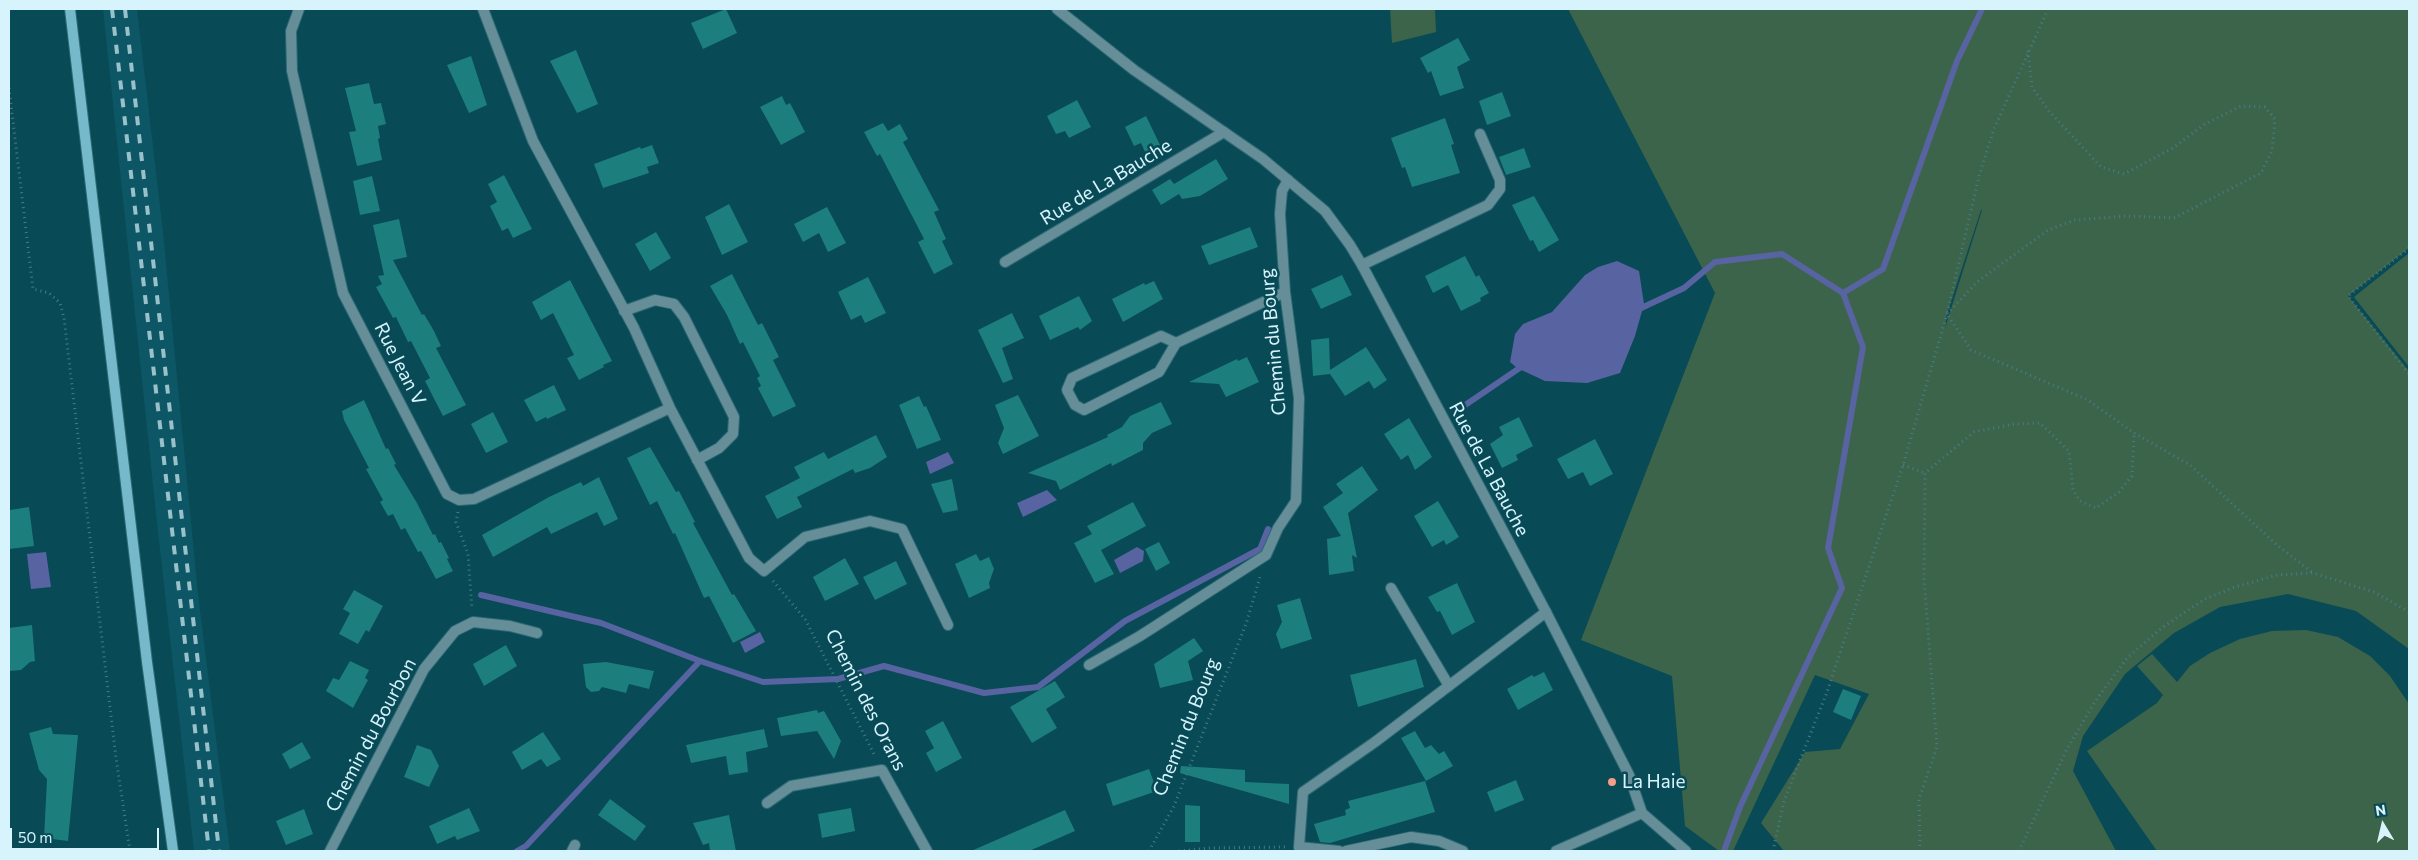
<!DOCTYPE html>
<html>
<head>
<meta charset="utf-8">
<style>
	body { margin:0 }
	#map { position:relative; width:2418px; height:860px; overflow:hidden; background:#084a56; font-family:Commissioner,sans-serif }
	canvas { display:block }
	.frame { position:absolute; inset:0; border:10px solid #d7f4fc; pointer-events:none }
	.north { position:absolute; left:2358px; top:800px; width:50px; height:50px; -webkit-text-stroke:4px #084a56; paint-order:stroke; rotate:351deg; font-size:14px; font-weight:700; line-height:20px; text-align:center; color:#d7f4fc }
	.north::after { content:''; display:block; margin:auto; width:18px; height:22px; background:#d7f4fc; clip-path:polygon(50% 0,100% 100%,50% 72%,0 100%) }
	.scale { position:absolute; left:10px; top:828px; width:149px; height:22px; box-sizing:border-box; border:2px solid #d7f4fc; border-top:0; padding-left:6px; font-size:15px; line-height:18px; white-space:nowrap; color:#d7f4fc; -webkit-text-stroke:4px #084a56; paint-order:stroke }
</style>
</head>
<body>
<div id="map">
<canvas width="2418" height="860"></canvas>
<div class="frame"></div>
<div class="north">N</div>
<div class="scale">50 m</div>
</div>
<script>
const c = document.querySelector('canvas').getContext('2d');
c.lineJoin = 'round';
function fillPath(path, color) { c.fillStyle = color; c.fill(path, 'evenodd'); }
const toPath = rows => new Path2D(rows.map(r => 'M' + r).join(''));
function stroke(path, color, width, dash) { c.strokeStyle = color; c.lineWidth = width; c.lineCap = dash ? 'butt' : 'round'; c.setLineDash(dash || []); c.stroke(path); }
function write(font, color, halo, rows, align = 'center') {
  c.font = font + ' Commissioner,sans-serif'; c.lineWidth = 5; c.setLineDash([]); c.textBaseline = 'middle'; c.strokeStyle = halo; c.fillStyle = color; for (const [text, x, y, turn = 0] of rows) {
    c.save(); c.translate(x, y); c.rotate((+turn || 0) * Math.PI / 180); c.textAlign = isNaN(turn) ? turn : align; if (halo) c.strokeText(text, 0, 0); c.fillText(text, 0, 0); c.restore();
  }
}
fillPath(toPath([
	[103,9,137,9,163,232,198,594,230,851,194,851,157,523]
]), '#0d5665');
fillPath(toPath([
	[1390,9,1435,9,1436,32,1392,43],
	[1568,9,2409,9,2409,248,2348,296,2409,371,2409,649,2356,611,2288,594,2220,607,2174,633,2125,674,2083,736,2073,771,2116,851,1784,851,1761,823,1805,752,1840,749,1869,694,1815,675,1733,851,1719,851,1685,826,1672,676,1581,640,1715,293],
	[1981,210,1982,210,1945,328,1947,314],
	[2409,253,2409,367,2354,297],
	[2306,630,2338,637,2370,656,2390,676,2409,704,2409,851,2157,851,2087,751,2157,703,2163,695,2137,666,2152,654,2177,682,2190,666,2210,653,2240,639,2272,631]
]), '#3c644b');
fillPath(toPath([
	[1617,261,1639,271,1644,304,1635,336,1620,373,1587,383,1545,381,1517,368,1510,362,1515,334,1523,324,1552,312,1585,275,1598,267],
	[948,452,954,463,930,474,926,462],
	[1047,490,1057,500,1023,517,1017,503],
	[1137,547,1144,551,1143,561,1120,573,1114,560],
	[46,552,51,587,31,589,27,554],
	[760,632,765,642,745,653,740,642]
]), '#5863a1');
stroke(toPath([
	[1843,293,1883,269,1957,61,1982,9],
	[1637,310,1684,288,1715,262,1782,254,1843,293,1863,347,1828,548,1842,588,1740,807,1724,851],
	[1455,412,1524,365],
	[481,595,601,623,700,661],
	[517,851,526,846,700,661,763,682,838,679,884,666,984,693,1038,687,1125,621,1260,549,1268,529]
]), '#5863a1', 6);
fillPath(toPath([
	[726,9,737,33,703,49,691,23],
	[1458,38,1470,60,1457,67,1464,88,1440,96,1431,71,1428,73,1420,58],
	[576,50,598,104,577,113,550,61],
	[471,56,487,105,469,113,447,65],
	[369,83,374,104,381,103,386,124,378,126,380,138,378,139,382,160,357,166,349,132,356,131,345,88],
	[1502,92,1511,116,1487,125,1479,101],
	[782,96,786,105,790,103,805,132,781,145,760,107],
	[1077,100,1091,127,1069,138,1065,131,1056,134,1047,116],
	[1146,116,1161,147,1146,154,1141,143,1134,146,1125,127],
	[1445,118,1454,144,1451,145,1460,173,1412,187,1405,167,1402,168,1391,138],
	[883,123,888,131,900,124,908,139,903,142,939,210,934,212,946,239,942,241,953,264,934,274,918,242,924,239,880,154,877,156,864,132],
	[652,145,659,163,647,167,649,173,603,188,594,164,640,147,641,149],
	[1524,148,1531,167,1506,175,1499,157],
	[1216,159,1228,179,1200,196,1182,199,1179,194,1161,205,1152,190,1170,179,1174,184],
	[504,175,532,229,513,238,508,228,502,231,490,206,497,202,488,184],
	[372,176,380,211,360,215,353,181],
	[1534,196,1559,240,1539,252,1533,240,1530,241,1512,205],
	[729,204,748,242,722,255,705,217],
	[827,207,846,243,828,252,819,233,803,242,794,224],
	[399,219,407,257,393,260,422,315,424,314,434,331,441,346,436,348,466,405,443,416,425,381,430,378,411,341,408,342,396,317,393,318,376,287,382,284,378,276,384,275,373,225],
	[1250,227,1258,247,1209,265,1201,246],
	[656,232,671,258,650,271,635,244],
	[1465,256,1476,277,1479,275,1489,293,1480,298,1481,301,1461,311,1448,285,1433,293,1425,276],
	[732,274,758,325,762,323,779,357,773,360,796,406,773,417,758,388,761,386,757,378,760,376,743,342,740,344,727,315,710,286],
	[1342,275,1352,295,1321,309,1311,289],
	[868,277,886,313,865,323,861,315,851,320,838,292],
	[570,280,612,361,603,365,604,367,579,380,567,358,574,355,553,313,541,320,532,302],
	[1154,281,1163,299,1123,322,1112,299,1144,283,1145,285],
	[1079,296,1092,321,1080,330,1078,327,1050,340,1039,316],
	[1012,313,1024,338,1002,348,1013,379,1003,383,978,330],
	[1329,338,1330,370,1366,347,1387,380,1374,389,1369,381,1345,396,1330,374,1313,376,1311,340],
	[1247,357,1259,382,1226,397,1219,384,1189,382,1237,359,1238,361],
	[554,385,566,410,547,419,546,417,536,422,524,400],
	[1018,395,1039,436,1003,454,998,443,1004,428,995,405],
	[919,396,924,407,926,406,941,440,917,449,899,405],
	[364,400,386,449,388,448,396,464,394,465,417,503,433,535,435,534,439,543,441,542,449,558,447,559,453,571,436,579,421,551,418,552,405,528,401,530,393,514,388,516,380,502,383,500,366,469,369,468,344,420,342,411],
	[1161,402,1172,424,1152,433,1143,443,1143,450,1112,466,1111,463,1060,490,1056,481,1028,473,1108,437,1107,435,1122,427,1130,416],
	[493,412,508,442,486,453,471,424],
	[1519,417,1533,446,1516,455,1518,460,1502,468,1490,444,1503,435,1499,427],
	[1409,418,1432,457,1415,470,1408,455,1401,460,1384,434],
	[876,435,887,457,870,468,855,473,853,469,797,497,802,507,777,519,765,496,800,478,794,467,824,452,828,459],
	[1595,439,1613,474,1590,486,1583,472,1568,479,1557,459],
	[650,447,676,492,679,491,695,522,693,523,732,595,734,594,740,604,756,631,733,643,709,596,704,598,675,533,673,534,657,501,650,505,627,458],
	[1362,466,1378,490,1348,513,1357,558,1352,555,1354,571,1329,575,1327,539,1341,536,1323,507,1343,493,1336,484],
	[599,477,618,519,604,526,597,512,551,534,547,527,493,557,482,535,549,497,581,482,583,486],
	[952,479,958,510,943,513,931,484],
	[1438,501,1459,537,1446,545,1444,540,1432,547,1414,516],
	[1133,502,1146,526,1101,550,1114,574,1095,583,1074,543,1092,534,1087,526],
	[29,507,34,546,9,549,10,510],
	[1159,542,1170,563,1156,571,1145,549],
	[976,554,980,561,989,557,994,569,989,583,990,588,969,598,955,564],
	[845,558,859,584,825,601,813,577],
	[896,561,907,584,875,600,863,577],
	[1457,583,1475,622,1452,635,1440,611,1437,612,1428,597],
	[354,590,383,606,369,632,366,630,358,644,339,634,350,613,343,609],
	[1300,598,1312,639,1281,649,1276,634,1282,622,1277,605],
	[32,625,35,661,30,662,21,670,9,671,9,628],
	[1194,638,1203,651,1188,661,1193,680,1160,688,1154,664],
	[506,645,517,666,484,686,473,664],
	[1416,659,1424,687,1358,707,1350,675],
	[350,661,369,670,365,678,368,680,353,708,326,691,333,678,339,680],
	[606,662,654,671,649,689,629,684,626,693,602,687,599,691,591,692,586,687,583,664],
	[1544,672,1553,690,1518,710,1507,689,1532,675,1534,677],
	[1055,681,1065,697,1046,709,1057,728,1032,743,1010,707],
	[1843,689,1861,696,1851,720,1833,712],
	[817,710,818,713,824,711,841,741,834,759,817,731,781,736,777,718],
	[943,721,962,758,936,772,926,753,934,748,925,731],
	[51,727,53,734,78,735,68,841,44,838,47,779,39,770,29,733],
	[764,729,768,747,746,752,748,772,729,775,726,756,691,763,686,745],
	[1415,731,1425,748,1431,745,1439,754,1444,751,1453,766,1426,781,1401,738],
	[543,732,561,759,547,767,541,759,522,770,512,752],
	[302,742,311,758,290,769,282,754],
	[417,745,431,750,439,766,429,787,404,777],
	[1181,766,1245,770,1245,782,1289,784,1289,804,1180,773],
	[1149,769,1157,791,1113,806,1106,784],
	[1516,780,1524,800,1495,812,1487,792],
	[1425,781,1435,812,1330,843,1320,842,1314,824,1346,815,1345,810,1350,808,1348,801],
	[610,799,646,826,635,841,598,815],
	[1185,805,1200,806,1200,842,1185,842],
	[469,808,480,831,457,840,455,836,437,844,429,826],
	[851,808,855,831,822,838,818,814],
	[304,809,313,834,286,845,276,821],
	[1065,810,1075,831,1029,851,971,851],
	[729,815,736,851,710,851,709,843,703,845,693,823]
]), '#1d7e7e');
const service = toPath([
	[1391,588,1449,686],
	[1299,847,1303,792,1375,742,1546,612]
]);
const minor = toPath([
	[299,9,291,31,292,71,343,293,447,494,459,500,474,499,670,408],
	[483,9,533,141,634,328,670,408,749,558,764,571,805,537,870,521,902,529,948,625],
	[1005,262,1224,132],
	[1362,265,1488,205,1500,189,1500,180,1480,134],
	[624,311,655,300,674,304,684,317,734,417,733,434,719,448,697,460],
	[1176,343,1161,336,1072,378,1067,390,1075,405,1084,410,1159,372,1176,343,1285,292],
	[1089,665,1140,636,1266,555,1278,528,1296,501,1299,398,1285,292,1280,214,1282,191,1288,180],
	[767,803,791,786,882,770,927,851],
	[1299,847,1339,851],
	[330,851,424,669,455,631,473,622,510,626,537,633],
	[572,851,575,845],
	[1346,851,1411,837,1439,841,1463,851],
	[1556,851,1642,813]
]);
const tertiary = toPath([
	[1057,9,1134,70,1263,159,1325,211,1350,245,1362,265,1546,612,1629,775,1642,813,1686,851]
]);
const secondary = toPath([
	[70,9,147,662,173,851]
]);
stroke(service, '#2d6974', 12);
stroke(minor, '#2d6974', 12);
stroke(tertiary, '#2d6974', 12);
stroke(secondary, '#2d6974', 12);
stroke(toPath([
	[2048,9,1994,129,1979,176,1947,314,1971,350,2088,400,2134,433,2190,465,2277,545,2313,573],
	[9,88,33,289,49,293,60,303,64,318,116,758,130,851],
	[2409,248,2348,296,2409,374],
	[1903,465,1925,473],
	[458,512,456,522,468,554,472,609],
	[773,581,805,619,875,756],
	[1149,851,1174,806,1246,624,1260,577],
	[1179,851,1210,848,1285,847],
	[1773,851,1784,801,1827,692,1903,465,1947,314,1977,282,2048,230,2075,220,2126,216,2174,218,2261,173,2272,151,2275,119,2265,107,2241,106,2205,124,2173,148,2124,174,2101,167,2049,111,2032,87,2028,51],
	[1920,851,1919,799,1937,747,1924,579,1925,473,1974,432,2014,424,2040,423,2069,451,2073,490,2080,501,2096,508,2119,492,2132,476,2134,433],
	[2019,851,2066,751,2094,703,2127,658,2163,627,2205,599,2235,587,2278,575,2313,573,2374,592,2409,612]
]), '#467d88', 3, [1, 4]);
stroke(service, '#668e99', 10);
stroke(minor, '#668e99', 10);
stroke(tertiary, '#668e99', 10);
stroke(secondary, '#76b9ca', 10);
stroke(toPath([
	[112,9,209,851],
	[125,9,219,851]
]), '#99c1ca', 4, [9, 9]);
for (const [x, y, r, color] of [
	[1612,782,5,"#f49e88"]
]) { const dot = new Path2D(); dot.arc(x, y, r, 0, 2 * Math.PI); c.fillStyle = color; c.fill(dot); stroke(dot, '#084a56', 2); }
write('19px', '#d7f4fc', '#084a56', [
	["Rue de La Bauche",1106,182,-31],
	["Chemin du Bourg",1273,342,-95],
	["Rue Jean V",400,364,63],
	["Rue de La Bauche",1489,469,62],
	["Chemin des Orans",866,700,63],
	["Chemin du Bourg",1186,727,-68],
	["Chemin du Bourbon",371,735,-62]
]);
write('19px', '#d7f4fc', '#084a56', [
	["La Haie",1622,782]
], 'left');
</script>
</body>
</html>
